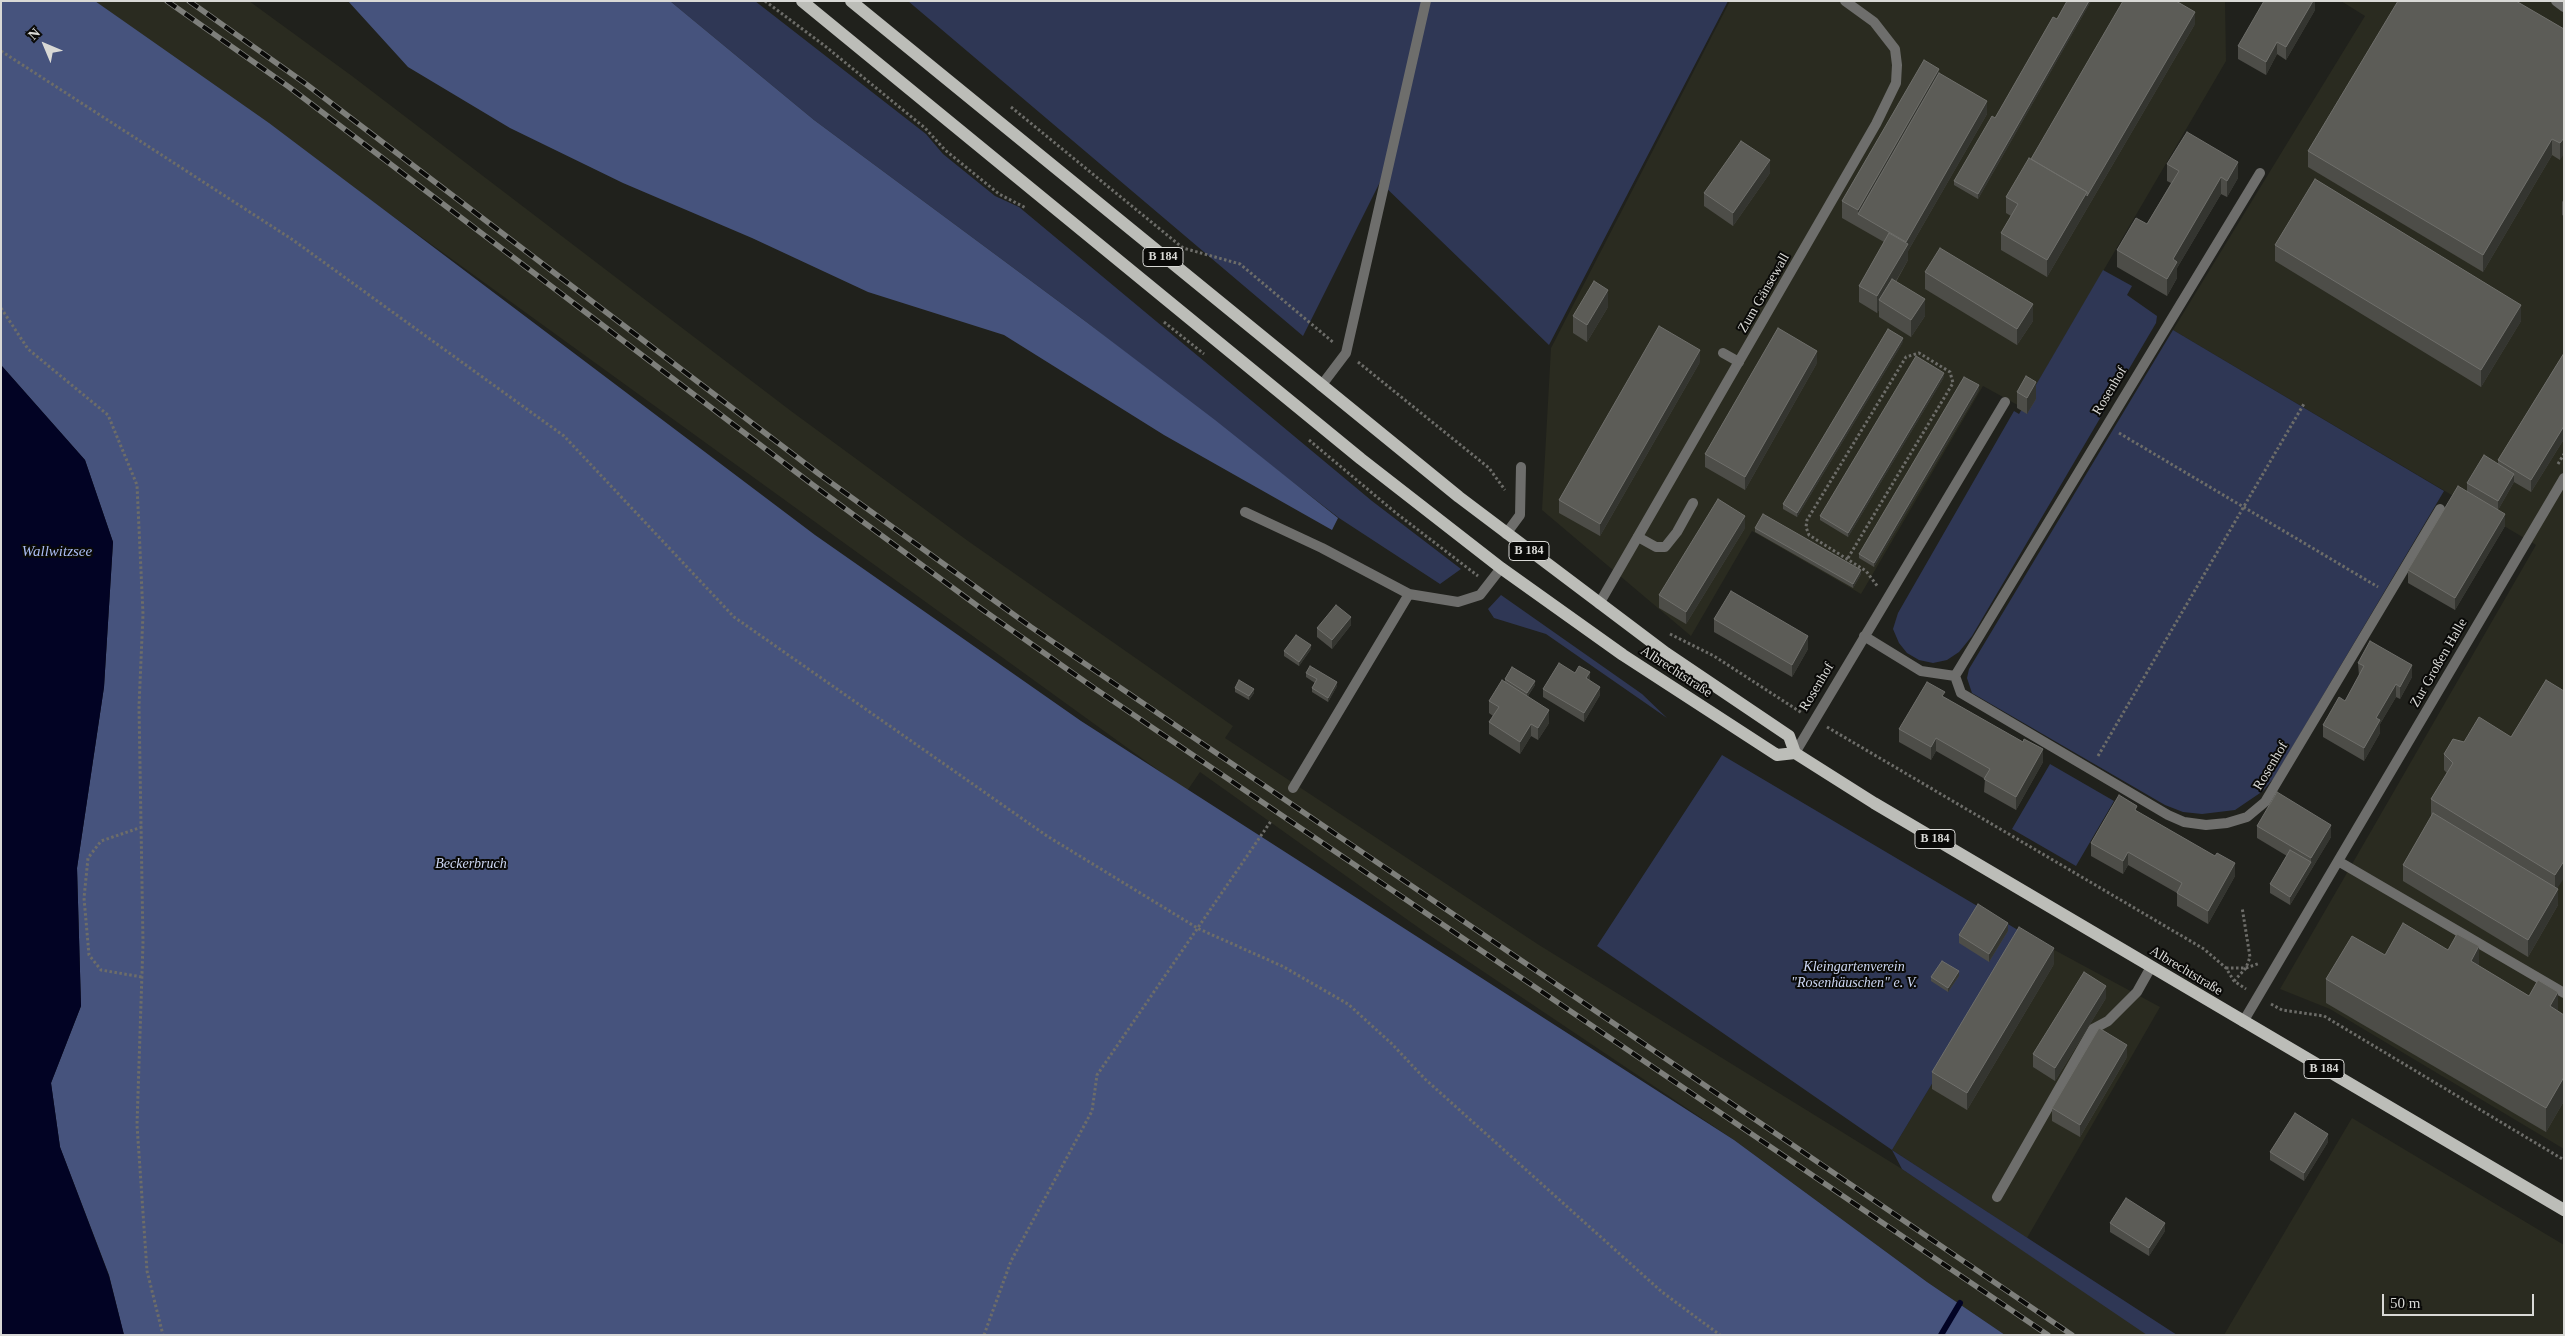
<!DOCTYPE html>
<html>
<head>
<meta charset="utf-8">
<style>
	body { margin:0 }
	#map { position:relative; width:2565px; height:1336px; overflow:hidden; background:#20211c; font-family:"Times New Roman",serif }
	canvas { display:block }
	.frame { position:absolute; inset:0; border:2px solid #d9d9d6; pointer-events:none }
	.north { position:absolute; left:20px; top:20px; width:50px; height:50px; -webkit-text-stroke:4px #0a0a08; paint-order:stroke; rotate:315deg; font-size:14px; font-weight:700; line-height:20px; text-align:center; color:#d9d9d6 }
	.north::after { content:''; display:block; margin:auto; width:18px; height:22px; background:#d9d9d6; clip-path:polygon(50% 0,100% 100%,50% 72%,0 100%) }
	.scale { position:absolute; left:2382px; top:1294px; width:152px; height:22px; box-sizing:border-box; border:2px solid #d9d9d6; border-top:0; padding-left:6px; font-size:15px; line-height:18px; white-space:nowrap; color:#d9d9d6; -webkit-text-stroke:4px #0a0a08; paint-order:stroke }
</style>
</head>
<body>
<div id="map">
<canvas width="2565" height="1336"></canvas>
<div class="frame"></div>
<div class="north">N</div>
<div class="scale">50 m</div>
</div>
<script>
const c = document.querySelector('canvas').getContext('2d');
c.lineJoin = 'round';
function fillPath(path, color) { c.fillStyle = color; c.fill(path, 'evenodd'); }
const toPath = rows => new Path2D(rows.map(r => 'M' + r).join(''));
function stroke(path, color, width, dash) { c.strokeStyle = color; c.lineWidth = width; c.lineCap = dash ? 'butt' : 'round'; c.setLineDash(dash || []); c.stroke(path); }
function write(font, color, halo, rows, align = 'center') {
  c.font = font + ' "Times New Roman",serif'; c.lineWidth = 4; c.setLineDash([]); c.textBaseline = 'middle'; c.strokeStyle = halo; c.fillStyle = color; for (const [text, x, y, turn = 0] of rows) {
    c.save(); c.translate(x, y); c.rotate((+turn || 0) * Math.PI / 180); c.textAlign = isNaN(turn) ? turn : align; if (halo) c.strokeText(text, 0, 0); c.fillText(text, 0, 0); c.restore();
  }
}
fillPath(toPath([
	[95,1,249,1,352,76,791,411,968,541,1233,726,1225,738,1539,945,1902,1169,2149,1335,2005,1335,1927,1282,1734,1140,1426,933,1200,772,1187,791],
	[1730,1,2225,1,2226,61,2023,408,1983,386,1861,594,1752,531,1691,636,1542,510,1551,348],
	[2341,1,2564,1,2564,1149,2330,1009,2280,989,2536,545,2173,330,2365,16],
	[2023,933,2160,1007,2027,1238,1892,1150],
	[2352,1118,2564,1245,2564,1335,2224,1335]
]), '#2a2b20');
fillPath(toPath([
	[670,1,755,1,926,134,943,154,995,196,1019,207,1372,501,1461,569,1440,584,1339,518,1085,321,814,120],
	[908,1,1728,1,1549,345,1380,182,1303,336],
	[2103,270,2132,286,2127,295,2157,316,2156,323,1972,636,1959,652,1947,660,1933,663,1919,660,1907,653,1899,643,1893,629,1898,613,2014,411,2019,414],
	[2173,330,2444,491,2274,778,2263,791,2235,810,2202,814,2183,812,2165,805,1972,693,1967,678,1969,669],
	[1501,595,1642,694,1667,718,1546,634,1494,618,1488,609],
	[1722,755,2023,933,1892,1150,2177,1335,2147,1335,1902,1169,1892,1150,1597,946],
	[2050,764,2114,801,2076,866,2012,829]
]), '#2f3755');
fillPath(toPath([
	[1,1,95,1,269,123,815,535,1081,721,1734,1140,1927,1282,2005,1335,124,1335,109,1275,60,1147,51,1083,81,1006,77,868,104,687,113,542,85,460,1,365],
	[348,1,670,1,814,120,1085,321,1215,420,1338,518,1332,530,1164,435,1004,335,868,292,752,238,623,183,510,128,408,67]
]), '#46537d');
fillPath(toPath([
	[1,365,85,460,113,542,104,687,77,868,81,1006,51,1083,60,1147,109,1276,124,1335,1,1335]
]), '#020324');
stroke(toPath([
	[1941,1335,1960,1303]
]), '#020324', 6);
stroke(toPath([
	[765,1,825,46,925,128,945,150,999,194,1026,208],
	[1,51,293,240,564,436,734,617,1047,836,1199,929,1282,966,1348,1004,1392,1044,1425,1079,1662,1292,1720,1335],
	[1011,107,1183,248,1240,264,1334,343],
	[1,308,28,349,108,415,137,485,143,614,139,706,143,943,137,1125,147,1271,163,1335],
	[1164,322,1204,354],
	[1358,362,1489,468,1505,490],
	[2119,433,2378,587],
	[1309,440,1396,513,1478,576],
	[2558,464,2564,454],
	[1848,558,1953,383,1950,372,1919,353,1906,357,1807,520,1806,527,1809,535,1866,571,1878,587],
	[1670,634,1714,656,1802,713],
	[1827,727,2204,949,2226,968,2234,981,2246,989],
	[2098,756,2305,402],
	[142,827,101,841,88,858,84,898,89,955,101,970,142,977],
	[2226,968,2246,968,2260,963],
	[2234,981,2246,968,2250,957,2242,907],
	[2271,1004,2282,1010,2324,1016,2564,1160],
	[984,1335,1011,1261,1092,1111,1097,1075,1271,821]
]), '#6d6d69', 3, [2.5, 2.5]);
stroke(toPath([
	[1723,353,1739,362],
	[1321,386,1346,353,1426,1],
	[1245,512,1322,548,1409,594,1458,602,1480,595,1501,568],
	[1506,534,1520,515,1521,467],
	[1638,537,1656,547,1665,547,1677,532,1693,503],
	[1293,788,1409,594],
	[1997,1197,2093,1029,2108,1021,2137,992,2151,967]
]), '#6e6e6c', 10);
stroke(toPath([
	[2556,1,2564,7],
	[1599,604,1876,124,1896,83,1897,65,1895,49,1874,22,1845,1],
	[1864,636,1921,671,1955,676,1961,693,2168,815,2184,822,2206,825,2227,823,2247,817,2265,802,2440,509],
	[1955,676,2260,173],
	[1795,753,2005,402],
	[2338,861,2564,993],
	[2243,1022,2564,478]
]), '#6e6e6c', 10);
stroke(toPath([
	[802,1,1361,459,1501,568,1623,655,1777,755,1795,753],
	[851,1,1459,497,1666,653,1789,736,1795,753,1874,803,2564,1210]
]), '#bcbdb8', 12);
const rail = toPath([
	[167,1,289,87,813,485,983,610,1094,688,2048,1335],
	[189,1,306,84,819,474,1031,627,2072,1335]
]);
stroke(rail, '#7e7f7b', 5.5);
stroke(rail, '#0a0a08', 4, [11]);
fillPath(toPath([
	[2067,1,2091,1,1978,199,1954,185,1954,181,1995,118,2057,19],
	[2315,1,2315,10,2286,60,2277,54,2266,75,2238,59,2238,46],
	[2195,24,2047,277,2001,250,2001,233,2011,216,2006,213,2006,197,2031,159],
	[2564,29,2560,160,2552,155,2483,272,2308,167,2308,151],
	[1939,73,1987,114,1908,251,1908,260,1896,282,1925,316,1911,337,1879,317,1879,310,1877,313,1859,302,1859,286,1884,242,1842,218,1842,201],
	[2167,164,2238,178,2227,197,2221,194,2177,268,2177,278,2167,296,2117,267,2117,250,2147,224,2171,183,2167,181],
	[1770,173,1733,226,1704,206,1704,193],
	[2564,199,2564,216,2562,215,2562,202],
	[2275,245,2521,321,2481,387,2275,261],
	[1925,272,2033,321,2017,345,1925,289],
	[1608,307,1587,342,1573,333,1573,316],
	[1903,342,1797,517,1783,509,1783,504],
	[2564,353,2564,439,2531,492,2514,482,2498,510,2505,526,2455,610,2408,583,2408,570,2467,491,2467,483,2498,464,2498,460],
	[1700,362,1600,536,1559,513,1559,500],
	[1817,363,1745,490,1705,467,1705,454],
	[1944,377,1848,537,1820,520,1820,516],
	[1979,390,1874,567,1859,558,1859,554],
	[2017,392,2036,399,2027,414,2017,408],
	[1745,528,1686,624,1659,608,1659,595],
	[1755,528,1861,574,1853,588,1755,532],
	[1714,619,1808,649,1792,677,1714,632],
	[1351,625,1332,649,1317,637,1317,628],
	[1311,649,1299,666,1284,656,1284,651],
	[2358,663,2412,677,2400,699,2396,697,2380,724,2380,733,2364,761,2323,737,2323,725,2345,701,2359,676],
	[1306,673,1337,686,1328,702,1312,692,1312,688,1315,683,1306,677],
	[1575,673,1590,681,1600,695,1584,722,1543,697,1543,689],
	[1505,679,1535,685,1528,696,1549,723,1538,740,1531,736,1520,754,1489,734,1489,722,1493,716,1489,713,1489,701,1505,682],
	[2546,680,2558,905,2528,957,2403,881,2403,865,2432,816,2431,815,2431,799,2447,773,2444,770,2444,754,2464,742,2511,737],
	[1235,688,1254,693,1249,700,1235,692],
	[1945,698,2043,762,2016,810,1984,792,1985,779,1936,751,1931,760,1899,742,1899,729],
	[2137,812,2235,876,2208,924,2177,906,2177,893,2128,865,2123,874,2091,856,2091,843],
	[2257,826,2331,837,2290,905,2270,893,2270,884,2287,856,2257,838],
	[2008,931,1989,962,1959,943,1959,935],
	[2448,950,2479,966,2529,996,2564,1015,2564,1101,2546,1132,2326,1003,2326,979,2385,955],
	[2054,964,1967,1110,1932,1089,1932,1072],
	[1959,976,1948,992,1931,981,1931,977],
	[2106,998,2055,1081,2033,1067,2033,1054],
	[2127,1057,2080,1137,2052,1121,2052,1108],
	[2328,1142,2304,1181,2270,1160,2270,1152],
	[2110,1223,2165,1231,2149,1256,2110,1232]
]), '#4d4d48');
fillPath(toPath([
	[2089,1,2091,1,1978,199,1978,194],
	[2313,1,2315,1,2315,10,2286,60,2286,47],
	[2195,12,2195,24,2047,277,2047,260],
	[2277,42,2277,54,2266,75,2266,62],
	[1939,69,1939,86,1858,214,1858,210],
	[1987,101,1987,114,1908,251,1908,260,1883,303,1879,300,1879,310,1877,313,1877,296,1906,242],
	[2564,138,2564,154,2560,160,2560,143],
	[2552,139,2552,155,2483,272,2483,255],
	[1770,160,1770,173,1733,226,1733,213],
	[2238,162,2238,178,2227,197,2227,181],
	[2221,177,2221,194,2177,268,2177,278,2167,296,2167,279,2173,259],
	[1608,290,1608,307,1587,342,1587,325],
	[1925,299,1925,316,1911,337,1911,320],
	[2033,304,2033,321,2017,345,2017,329],
	[2521,305,2521,321,2481,387,2481,370],
	[1903,338,1903,342,1797,517,1797,513],
	[1700,350,1700,362,1600,536,1600,524],
	[1817,351,1817,363,1745,490,1745,477],
	[1944,373,1944,377,1848,537,1848,533],
	[2036,382,2036,399,2027,414,2027,398],
	[1979,385,1979,390,1874,567,1874,563],
	[2564,426,2564,439,2531,492,2531,480],
	[2514,474,2514,482,2498,510,2498,501],
	[2505,514,2505,526,2455,610,2455,598],
	[1745,516,1745,528,1686,624,1686,612],
	[1861,570,1861,574,1853,588,1853,584],
	[1351,617,1351,625,1332,649,1332,640],
	[1808,636,1808,649,1792,677,1792,665],
	[1311,645,1311,649,1299,666,1299,662],
	[2412,665,2412,677,2400,699,2400,687],
	[1590,672,1590,681,1586,678],
	[1535,681,1535,685,1527,697,1527,693],
	[1337,682,1337,686,1328,702,1328,698],
	[2396,684,2396,697,2380,724,2380,733,2364,761,2364,748,2376,718],
	[1600,687,1600,695,1584,722,1584,713],
	[1254,689,1254,693,1249,700,1249,696],
	[1549,710,1549,723,1538,740,1538,728],
	[1531,724,1531,736,1520,754,1520,742],
	[1936,738,1936,751,1931,760,1931,747],
	[2043,749,2043,762,2016,810,2016,797],
	[2331,825,2331,837,2290,905,2290,897,2311,862,2311,858],
	[2128,852,2128,865,2123,874,2123,861],
	[2564,861,2564,878,2555,892,2555,875],
	[2235,863,2235,876,2208,924,2208,911],
	[2558,889,2558,905,2528,957,2528,940],
	[2008,923,2008,931,1989,962,1989,954],
	[2479,946,2479,971,2471,961],
	[2054,948,2054,964,1967,1110,1967,1093],
	[1959,971,1959,976,1948,992,1948,988],
	[2106,986,2106,998,2055,1081,2055,1068],
	[2558,992,2558,1016,2550,1006],
	[2127,1045,2127,1057,2080,1137,2080,1125],
	[2564,1077,2564,1101,2546,1132,2546,1108],
	[2328,1134,2328,1142,2304,1181,2304,1173],
	[2165,1223,2165,1231,2149,1256,2149,1248]
]), '#343530');
const building = toPath([
	[2067,1,2089,1,1978,194,1954,181,1992,116,1995,118,2053,17,2057,19,2067,1],
	[2123,1,2176,1,2195,12,2087,196,2087,192,2031,159,2123,1],
	[2264,1,2313,1,2286,47,2277,42,2266,62,2238,46,2264,1],
	[2398,1,2516,1,2564,29,2564,138,2560,143,2552,139,2483,255,2308,151,2398,1],
	[1924,60,1939,69,1858,210,1842,201,1924,60],
	[1939,73,1987,101,1906,242,1858,214,1939,73],
	[2187,132,2238,162,2227,181,2221,177,2173,259,2177,262,2167,279,2117,250,2136,218,2147,224,2179,171,2167,164,2187,132],
	[1741,141,1770,160,1733,213,1704,193,1741,141],
	[2029,158,2087,192,2047,260,2001,233,2018,204,2006,197,2029,158],
	[2315,179,2521,305,2481,370,2275,245,2315,179],
	[1889,233,1908,244,1877,296,1859,286,1889,233],
	[1940,248,2033,304,2017,329,1925,272,1940,248],
	[1892,279,1925,299,1911,320,1879,300,1892,279],
	[1594,281,1608,290,1587,325,1573,316,1594,281],
	[1659,326,1700,350,1600,524,1559,500,1659,326],
	[1778,328,1817,351,1745,477,1705,454,1778,328],
	[1888,329,1903,338,1797,513,1783,504,1888,329],
	[2564,353,2564,426,2531,480,2498,460,2564,353],
	[1916,356,1944,373,1848,533,1820,516,1916,356],
	[2026,376,2036,382,2027,398,2017,392,2026,376],
	[1964,377,1979,385,1874,563,1859,554,1964,377],
	[2484,455,2514,474,2498,501,2467,483,2484,455],
	[2458,486,2505,514,2455,598,2408,570,2458,486],
	[1718,499,1745,516,1686,612,1659,595,1718,499],
	[1763,514,1861,570,1853,584,1755,528,1763,514],
	[1731,591,1808,636,1792,665,1714,619,1731,591],
	[1336,605,1351,617,1332,640,1317,628,1336,605],
	[1296,635,1311,645,1299,662,1284,651,1296,635],
	[2370,641,2412,665,2400,687,2396,684,2376,718,2380,720,2364,748,2323,725,2339,697,2345,701,2364,666,2358,663,2370,641],
	[1559,663,1575,673,1579,666,1590,672,1586,678,1600,687,1584,713,1543,689,1559,663],
	[1310,666,1337,682,1328,698,1312,688,1317,679,1306,673,1310,666],
	[1512,667,1535,681,1527,693,1505,679,1512,667],
	[1239,680,1254,689,1249,696,1235,688,1239,680],
	[1502,680,1549,710,1538,728,1531,724,1520,742,1489,722,1499,707,1489,701,1502,680],
	[2546,680,2564,691,2564,861,2555,875,2431,799,2453,763,2444,754,2453,739,2464,742,2479,717,2511,737,2546,680],
	[1927,682,1945,692,1942,696,2023,742,2024,739,2043,749,2016,797,1984,779,1990,769,1936,738,1931,747,1899,729,1927,682],
	[2277,792,2331,825,2311,858,2257,826,2277,792],
	[2119,795,2137,806,2135,810,2215,856,2217,853,2235,863,2208,911,2177,893,2182,883,2128,852,2123,861,2091,843,2119,795],
	[2433,813,2558,889,2528,940,2403,865,2433,813],
	[2290,850,2311,862,2290,897,2270,884,2290,850],
	[1978,904,2008,923,1989,954,1959,935,1978,904],
	[2403,923,2448,950,2457,934,2479,946,2471,961,2529,996,2538,980,2558,992,2550,1006,2564,1015,2564,1077,2546,1108,2326,979,2352,936,2385,955,2403,923],
	[2019,927,2054,948,1967,1093,1932,1072,2019,927],
	[1942,961,1959,971,1948,988,1931,977,1942,961],
	[2084,972,2106,986,2055,1068,2033,1054,2084,972],
	[2099,1028,2127,1045,2080,1125,2052,1108,2099,1028],
	[2295,1113,2328,1134,2304,1173,2270,1152,2295,1113],
	[2126,1198,2165,1223,2149,1248,2110,1223,2126,1198]
]);
fillPath(building, '#5c5c57');
stroke(building, '#6f6f6b', 1);
for (const [x, y, w] of [
	[1163,257,40],
	[1529,551,40],
	[1935,839,40],
	[2324,1069,40]
]) { const box = new Path2D(); box.roundRect(x - w / 2, y - 9.5, w, 19, 4); c.fillStyle = '#0a0a08'; c.fill(box); stroke(box, '#d9d9d6', 1); }
write('bold 12px', '#d9d9d6', null, [
	["B 184",1163,257],
	["B 184",1529,551],
	["B 184",1935,839],
	["B 184",2324,1069]
]);
write('14px', '#d9d9d6', '#0a0a08', [
	["Zum Gänsewall",1764,293,-60],
	["Rosenhof",2110,391,-59],
	["Zur Großen Halle",2439,663,-60],
	["Albrechtstraße",1676,672,33],
	["Rosenhof",1817,687,-59],
	["Rosenhof",2271,766,-59],
	["Albrechtstraße",2186,971,31]
]);
write('italic 14px', '#cdd7f3', '#0a0a08', [
	["Beckerbruch",471,864],
	["Kleingartenverein",1854,967],
	["\"Rosenhäuschen\" e. V.",1854,983]
]);
write('italic 15px', '#aabcf3', '#0a0a08', [
	["Wallwitzsee",57,552]
]);
</script>
</body>
</html>
